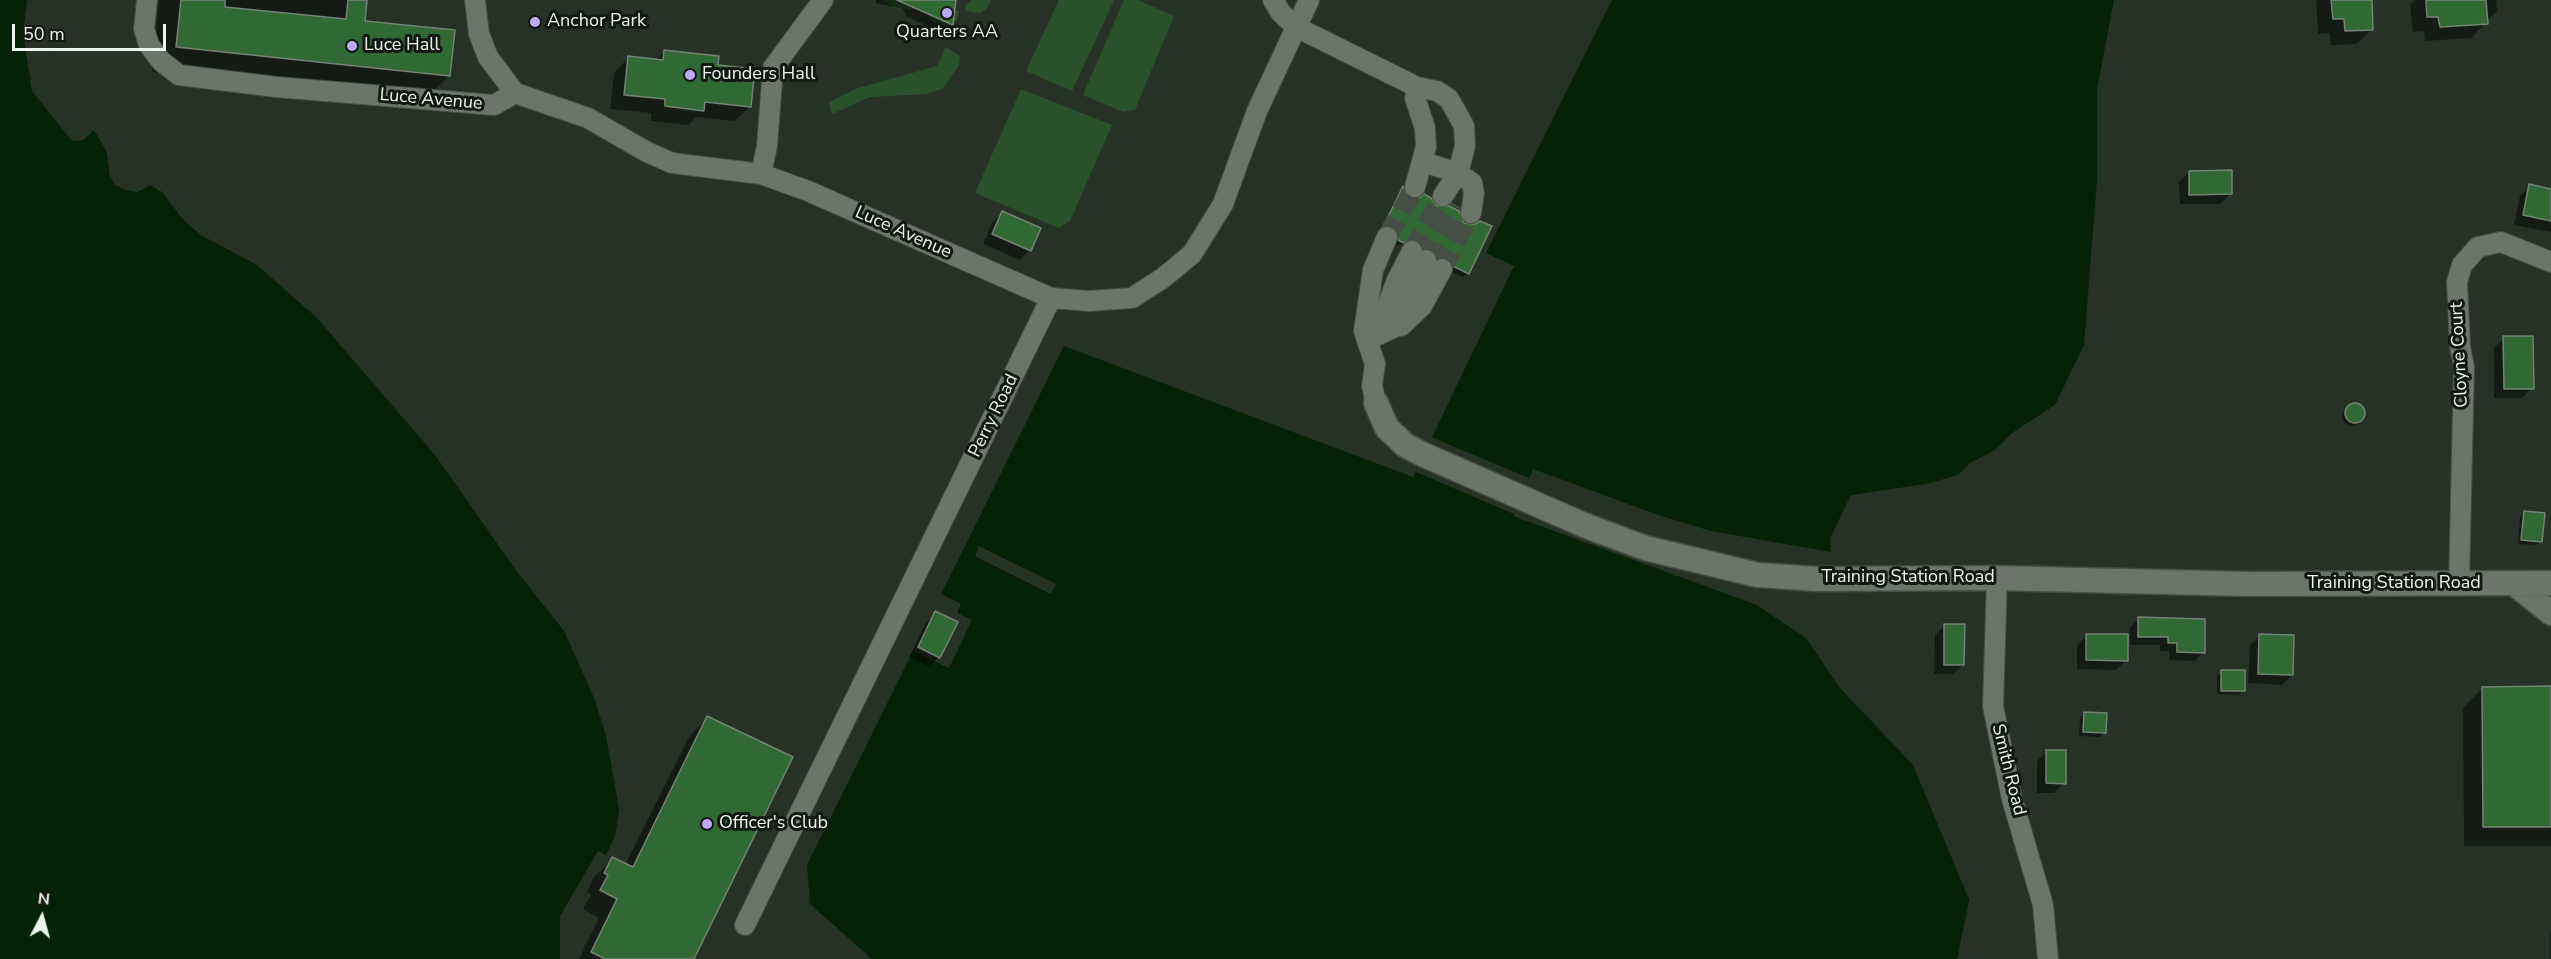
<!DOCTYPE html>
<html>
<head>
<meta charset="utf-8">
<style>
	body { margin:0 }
	#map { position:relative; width:2551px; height:959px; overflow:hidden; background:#273227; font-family:"Nunito Sans",sans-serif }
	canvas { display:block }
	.north { position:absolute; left:12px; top:887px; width:60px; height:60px; -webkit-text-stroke:4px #131813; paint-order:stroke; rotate:6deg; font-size:16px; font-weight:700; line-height:24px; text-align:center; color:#edf4ed }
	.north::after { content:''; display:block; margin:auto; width:21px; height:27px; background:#edf4ed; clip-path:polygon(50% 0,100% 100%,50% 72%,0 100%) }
	.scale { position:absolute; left:12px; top:24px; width:154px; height:27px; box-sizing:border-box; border:3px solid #edf4ed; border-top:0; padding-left:8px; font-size:18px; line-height:21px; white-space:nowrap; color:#edf4ed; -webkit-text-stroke:4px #131813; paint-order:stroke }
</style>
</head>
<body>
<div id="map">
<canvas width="2551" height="959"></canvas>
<div class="north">N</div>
<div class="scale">50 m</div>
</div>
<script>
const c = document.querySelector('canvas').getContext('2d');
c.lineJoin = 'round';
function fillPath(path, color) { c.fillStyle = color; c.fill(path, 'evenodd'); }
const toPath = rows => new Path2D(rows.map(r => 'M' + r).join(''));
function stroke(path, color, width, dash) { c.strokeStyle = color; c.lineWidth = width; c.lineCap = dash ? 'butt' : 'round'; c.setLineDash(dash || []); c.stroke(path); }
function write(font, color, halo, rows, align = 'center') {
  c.font = font + ' "Nunito Sans",sans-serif'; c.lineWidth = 6; c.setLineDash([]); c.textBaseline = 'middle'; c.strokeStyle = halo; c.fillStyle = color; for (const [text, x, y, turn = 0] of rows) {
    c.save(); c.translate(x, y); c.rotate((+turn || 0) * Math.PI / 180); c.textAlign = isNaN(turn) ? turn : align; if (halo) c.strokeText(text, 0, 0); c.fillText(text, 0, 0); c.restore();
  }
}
fillPath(toPath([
	[884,0,905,0,915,4,914,10,894,8],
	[972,0,991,0,987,8,980,13,965,11,966,5],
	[1059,0,1114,0,1072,91,1026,71],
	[1124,0,1138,0,1174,16,1135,110,1123,112,1083,95],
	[954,10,959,11,957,20,948,27,939,28,925,12,947,22],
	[946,47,960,56,959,65,942,89,927,94,870,97,832,114,829,102,855,89,937,66],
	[1021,89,1112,125,1070,221,1059,228,975,193]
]), '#29522b');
fillPath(toPath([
	[0,0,52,0,53,61,76,117,94,129,107,152,110,176,122,189,137,192,150,185,162,192,181,217,199,234,257,265,317,318,435,455,515,569,564,631,595,700,606,736,619,809,615,837,606,855,598,851,560,916,560,959,0,959],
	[1612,0,2114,0,2097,89,2097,180,2084,345,2055,405,2012,433,1995,450,1970,463,1958,475,1926,484,1851,495,1830,538,1831,552,1711,531,1661,516,1533,469,1513,516,1757,605,1806,638,1839,687,1913,765,1970,902,1961,959,872,959,810,904,807,865,1064,346,1413,477,1514,266,1486,253]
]), '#042207');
fillPath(toPath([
	[27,0,55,0,53,40,56,61,79,115,96,127,109,151,113,174,123,186,137,189,150,182,150,185,137,192,115,185,110,176,107,152,94,130,83,140,72,141,32,91,23,33],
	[1431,437,1529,478,1514,514,1416,472],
	[979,546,1056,584,1051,594,975,556],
	[941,594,961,604,957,613,972,620,949,668,913,651],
	[1970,896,1973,902,1964,959,1957,959]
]), '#273227');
fillPath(toPath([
	[159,0,366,0,363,23,449,76,424,100,152,72],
	[876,0,954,0,951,25,943,33,906,16,903,9,876,3],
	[2316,0,2370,0,2372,29,2357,44,2331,45,2330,33,2318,34],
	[2415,0,2496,0,2497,11,2471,38,2425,41,2424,31,2413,32,2410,5],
	[664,52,750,106,735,121,696,117,688,125,651,121,651,113,610,109,614,73,628,58,655,61],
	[2189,172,2230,194,2220,204,2180,204,2179,182],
	[2530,186,2551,190,2551,232,2514,225,2520,196],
	[1403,189,1405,196,1468,273,1463,277,1449,271,1442,262,1433,262,1419,253,1412,244,1394,245,1381,230],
	[1002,213,1030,250,1020,260,983,244,992,223],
	[2504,338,2532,388,2522,398,2494,398,2494,348],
	'2342 416a10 10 0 1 1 20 0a10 10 0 1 1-20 0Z',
	[2525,513,2541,541,2536,545,2518,544,2520,517],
	[936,613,939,657,929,667,909,657,926,623],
	[2139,619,2203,652,2195,661,2169,660,2169,651,2160,651,2160,645,2130,645,2130,627],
	[1945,625,1963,665,1953,674,1934,674,1935,635],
	[2087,635,2126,660,2116,670,2077,669,2077,645],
	[2259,636,2292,675,2282,685,2248,683,2250,645],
	[2222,672,2243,690,2239,695,2217,694,2217,676],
	[2483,688,2551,688,2551,846,2464,846,2463,708],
	[2084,714,2105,732,2100,737,2079,736,2080,718],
	[707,718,692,959,579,959,599,918,583,909,591,895,587,892,594,877,613,859,625,865,689,737],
	[2047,751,2064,783,2054,793,2037,793,2037,761],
	[2551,931,2551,959,2550,959,2550,932]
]), '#0007');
const building = toPath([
	[181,0,225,0,225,7,346,19,348,0,367,0,365,21,455,30,450,76,176,47,181,0],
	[897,0,956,0,953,25,897,0],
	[2331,0,2372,0,2373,30,2345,31,2344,19,2333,19,2331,0],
	[2426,0,2486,0,2488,24,2440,27,2438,17,2427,17,2426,0],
	[664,50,719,56,718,65,755,69,751,107,705,102,704,111,665,106,665,99,624,95,628,56,663,60,664,50],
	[2232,170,2232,194,2189,195,2189,171,2232,170],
	[2529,184,2551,189,2551,221,2523,215,2529,184],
	[1403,186,1406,195,1411,198,1419,198,1424,194,1431,198,1437,206,1449,206,1459,211,1464,223,1475,224,1480,221,1492,226,1469,274,1453,266,1447,258,1438,258,1435,253,1423,249,1417,240,1411,239,1404,243,1398,240,1396,229,1384,225,1403,186],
	[1002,211,1041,228,1031,251,992,234,1002,211],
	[2503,336,2533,336,2534,389,2504,389,2503,336],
	'2345 413a10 10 0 1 1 20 0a10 10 0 1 1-20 0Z',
	[2524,511,2545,513,2542,542,2521,540,2524,511],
	[935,611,958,622,940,658,918,647,935,611],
	[2138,617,2205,619,2205,653,2177,652,2177,643,2168,643,2168,637,2138,637,2138,617],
	[1944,624,1965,624,1964,665,1944,665,1944,624],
	[2086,634,2128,634,2128,661,2086,660,2086,634],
	[2259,634,2294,635,2293,675,2258,674,2259,634],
	[2221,670,2245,670,2245,691,2221,691,2221,670],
	[2551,686,2551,827,2483,827,2482,687,2551,686],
	[2084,712,2107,713,2106,733,2083,732,2084,712],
	[707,716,793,757,694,959,605,959,591,952,617,899,600,890,608,875,604,873,612,857,633,867,707,716],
	[2046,750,2066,750,2066,784,2046,783,2046,750]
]);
fillPath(building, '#316934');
stroke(building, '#768275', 1.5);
stroke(toPath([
	[1387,237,1415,187],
	[1412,251,1443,196],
	[1426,260,1454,204],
	[1442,269,1471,213]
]), '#454f45', 20, [20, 10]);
const minor = toPath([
	[147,0,144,29,149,45,161,61,179,75,276,87,494,105,515,93],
	[475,0,479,34,488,57,515,93,588,118,647,152,672,163,761,174,808,191,1051,298,1089,301,1132,298,1163,278,1192,254,1223,204,1257,111,1309,0],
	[1273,0,1281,13,1296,27,1417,87,1437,91,1449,99,1464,126,1465,146,1458,173,1443,196],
	[1423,162,1458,173,1472,183,1474,193,1471,213],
	[761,174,767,146,773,68,823,0],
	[1415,187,1426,147,1425,128,1415,98,1417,87],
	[1401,326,1422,306,1442,269],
	[1376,336,1395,327,1426,260],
	[1367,341,1376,336,1397,280,1412,251],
	[1376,403,1372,386,1375,364,1364,331,1373,270,1387,237],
	[1997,578,1993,706,2012,799,2043,905,2048,959],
	[2459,584,2464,367,2460,346,2457,282,2462,265,2478,247,2501,242,2551,262],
	[745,925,1051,298]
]);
const tertiary = toPath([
	[1376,403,1387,428,1405,445,1422,454,1584,525,1645,548,1758,575,1817,579,1997,578,2249,584,2551,583],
	[2516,585,2551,613]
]);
stroke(minor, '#454e45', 22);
stroke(tertiary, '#454e45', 27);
stroke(minor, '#6a766a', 20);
stroke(tertiary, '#6a766a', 24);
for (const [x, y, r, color] of [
	[947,13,6,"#bcaaf6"],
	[535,22,6,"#bcaaf6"],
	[352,46,6,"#bcaaf6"],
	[690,75,6,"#bcaaf6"],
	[707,824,6,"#bcaaf6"]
]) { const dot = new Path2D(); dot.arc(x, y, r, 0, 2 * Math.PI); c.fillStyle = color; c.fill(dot); stroke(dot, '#131813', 2); }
write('18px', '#edf4ed', '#131813', [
	["Anchor Park",547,22],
	["Quarters AA",947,33,"center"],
	["Luce Hall",364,46],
	["Founders Hall",702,75],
	["Officer's Club",719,824]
], 'left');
write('18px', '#edf4ed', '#131813', [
	["Luce Avenue",431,100,5],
	["Luce Avenue",903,233,24],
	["Cloyne Court",2460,355,-93],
	["Perry Road",994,416,-64],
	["Training Station Road",1908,578],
	["Training Station Road",2394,584],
	["Smith Road",2008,770,76]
]);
</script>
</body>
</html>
